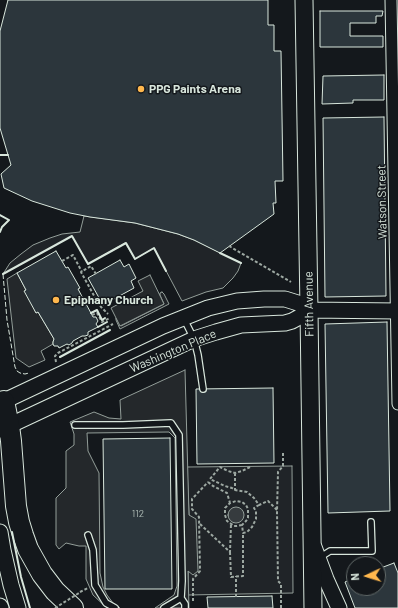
<!DOCTYPE html>
<html>
<head>
<meta charset="utf-8">
<style>
	body { margin:0 }
	#map { position:relative; width:398px; height:608px; overflow:hidden; background:#14181c; font-family:Barlow,sans-serif }
	canvas { display:block }
	.north { position:absolute; left:346px; top:556px; width:40px; height:40px; box-sizing:border-box; background:#14181c; border:1px solid #626a69; border-radius:50%; rotate:266deg; font-size:11px; font-weight:700; line-height:16px; text-align:center; color:#d8e6dc }
	.north::after { content:''; display:block; margin:auto; width:14px; height:18px; background:#ffb74d; clip-path:polygon(50% 0,100% 100%,50% 72%,0 100%) }
</style>
</head>
<body>
<div id="map">
<canvas width="398" height="608"></canvas>
<div class="north">N</div>
</div>
<script>
const c = document.querySelector('canvas').getContext('2d');
c.lineJoin = 'round';
function fillPath(path, color) { c.fillStyle = color; c.fill(path, 'evenodd'); }
const toPath = rows => new Path2D(rows.map(r => 'M' + r).join(''));
function stroke(path, color, width, dash) { c.strokeStyle = color; c.lineWidth = width; c.lineCap = dash ? 'butt' : 'round'; c.setLineDash(dash || []); c.stroke(path); }
function write(font, color, halo, rows, align = 'center') {
  c.font = font + ' Barlow,sans-serif'; c.lineWidth = 3; c.setLineDash([]); c.textBaseline = 'middle'; c.strokeStyle = halo; c.fillStyle = color; for (const [text, x, y, turn = 0] of rows) {
    c.save(); c.translate(x, y); c.rotate((+turn || 0) * Math.PI / 180); c.textAlign = isNaN(turn) ? turn : align; if (halo) c.strokeText(text, 0, 0); c.fillText(text, 0, 0); c.restore();
  }
}
const green = toPath([
	[84,216,135,223,178,234,194,240,241,263,238,271,233,278,223,288,206,292,182,301,154,248,135,259,125,243,88,264,72,236,3,274,10,263,21,254,33,245,50,238,62,234,80,232,84,216],
	[162,292,164,294,169,304,120,329,116,320,116,318,121,326,164,304,160,295,160,293,162,292],
	[292,466,293,593,188,595,189,515,187,467,292,466]
]);
fillPath(green, '#202428');
stroke(green, '#939e99', 1);
const parking = toPath([
	[17,273,26,290,36,313,38,312,54,339,53,342,53,344,41,351,45,360,29,367,16,358,7,279,17,273],
	[150,275,164,304,120,326,111,308,143,291,138,281,150,275],
	[185,370,189,515,196,519,198,571,193,575,188,571,189,608,155,608,174,595,177,586,175,438,169,432,87,433,88,451,99,473,100,573,103,587,107,595,113,603,120,608,107,608,93,595,86,579,86,546,79,546,66,543,59,549,56,545,56,498,66,488,66,451,74,445,74,434,70,422,94,412,109,418,121,419,120,400,185,370]
]);
fillPath(parking, '#24282b');
stroke(parking, '#939e99', 1);
const water = toPath([
	'228 515a8 8 0 1 1 16 0a8 8 0 1 1-16 0Z'
]);
fillPath(water, '#363b3e');
stroke(water, '#939e99', 1);
const building = toPath([
	[8,0,268,0,268,25,274,25,274,51,281,51,283,181,275,181,276,203,273,203,274,214,220,253,194,240,178,234,135,223,90,217,70,213,32,201,4,188,1,174,11,165,0,128,0,31,8,0],
	[320,11,383,11,382,16,376,16,376,23,350,23,350,36,383,36,383,47,320,47,320,11],
	[384,75,384,100,353,100,353,103,322,104,323,76,384,75],
	[384,117,386,296,325,297,323,118,384,117],
	[56,251,66,268,68,267,80,288,78,289,92,315,93,317,96,317,98,321,96,324,98,327,88,332,88,335,85,336,82,336,73,341,72,343,69,345,67,344,59,348,58,346,54,346,53,344,53,342,54,339,38,312,36,313,24,291,26,290,17,273,56,251],
	[120,260,124,267,129,264,136,278,131,281,134,288,103,305,88,278,120,260],
	[387,322,390,511,328,513,325,324,387,322],
	[273,388,274,463,197,464,196,389,273,388],
	[170,438,172,589,105,589,103,439,170,438],
	[394,563,398,573,398,608,355,608,345,582,354,578,354,588,378,588,378,569,394,563],
	[272,596,273,608,208,608,207,597,272,596]
]);
fillPath(building, '#2c363c');
stroke(building, '#d8e6dc', 1);
const lane = toPath([
	[184,319,194,339,198,355,203,389],
	[75,425,123,425,171,423,179,435,182,581,181,598],
	[88,535,93,550,95,585,106,603,115,608],
	[319,558,330,551,372,551,371,522],
	[164,608,181,598,185,604,185,608]
]);
const street = toPath([
	[391,0,398,404]
]);
const secondary = toPath([
	[309,310,398,311],
	[0,403,163,326,208,308,237,301,264,299,285,299,301,304,309,310],
	[0,430,194,339,216,332,241,325,285,323,292,321,303,315,309,310],
	[0,532,3,550,11,585,18,608],
	[314,547,326,579,339,608],
	[0,606,1,608]
]);
const primary = toPath([
	[304,0,309,310,313,608]
]);
const highway = toPath([
	[4,401,9,426,11,441,16,506,19,522,23,535,28,549,42,574,55,591,73,608]
]);
stroke(lane, '#d8e6dc', 8);
stroke(street, '#d8e6dc', 13);
stroke(secondary, '#d8e6dc', 17);
stroke(primary, '#d8e6dc', 19);
stroke(highway, '#d8e6dc', 22);
stroke(toPath([
	[229,246,291,282],
	[62,261,73,255,82,272],
	[96,274,91,266,81,272,98,303,101,307,108,314],
	[92,315,97,313,102,322,110,318],
	[56,362,55,356,58,353,113,324],
	[250,467,242,471,235,473,228,471,220,467,210,479,225,486,232,488,235,490,247,492,254,498,259,505,268,501,277,510],
	[235,473,235,490],
	[208,482,213,486,227,493,230,503],
	[200,524,230,552,231,524],
	[242,525,237,526,234,526,227,521,225,515,225,508,230,503,236,501,242,502,246,505,248,509,248,518,246,521,242,525,243,533,247,532,252,527,256,519,256,511,254,508,259,505],
	[230,552,231,577,243,576,243,533],
	[80,592,88,588],
	[236,597,236,576],
	[193,601,193,579,200,571,199,517,192,509,192,499,208,482],
	[281,608,281,584,278,581,277,511,278,472,283,466,283,453]
]), '#9da8a2', 2, [3, 2]);
stroke(lane, '#14181c', 5.5);
stroke(street, '#14181c', 11);
stroke(secondary, '#14181c', 15);
stroke(primary, '#14181c', 17);
stroke(highway, '#14181c', 20);
stroke(toPath([
	[55,608,79,593]
]), '#9da8a2', 2, [3, 2]);
stroke(toPath([
	[3,274,7,320,15,367,17,371,20,373,25,374,29,373]
]), '#d8e6dc', 1, [5, 2]);
stroke(toPath([
	[0,155,8,155],
	[0,215,9,220,2,227,0,232],
	[220,253,241,263],
	[3,274,72,236,88,264,126,243,135,259,154,248,166,271],
	[91,313,97,310,102,320,105,318],
	[98,327,107,322],
	[60,357,110,330],
	[12,532,21,577,30,608]
]), '#d8e6dc', 2);
for (const [x, y, r, color] of [
	[141,89,4,"#ffb74d"],
	[56,300,4,"#ffb74d"]
]) { const dot = new Path2D(); dot.arc(x, y, r, 0, 2 * Math.PI); c.fillStyle = color; c.fill(dot); stroke(dot, '#14181c', 1.5); }
write('10px', '#adbab4', null, [
	["112",138,514]
]);
write('bold 12px', '#d8e6dc', '#14181c', [
	["PPG Paints Arena",149,89],
	["Epiphany Church",64,300]
], 'left');
write('12px', '#d8e6dc', '#14181c', [
	["Watson Street",382,202,-91],
	["Fifth Avenue",309,304,-91],
	["Washington Place",173,351,-23]
]);
</script>
</body>
</html>
